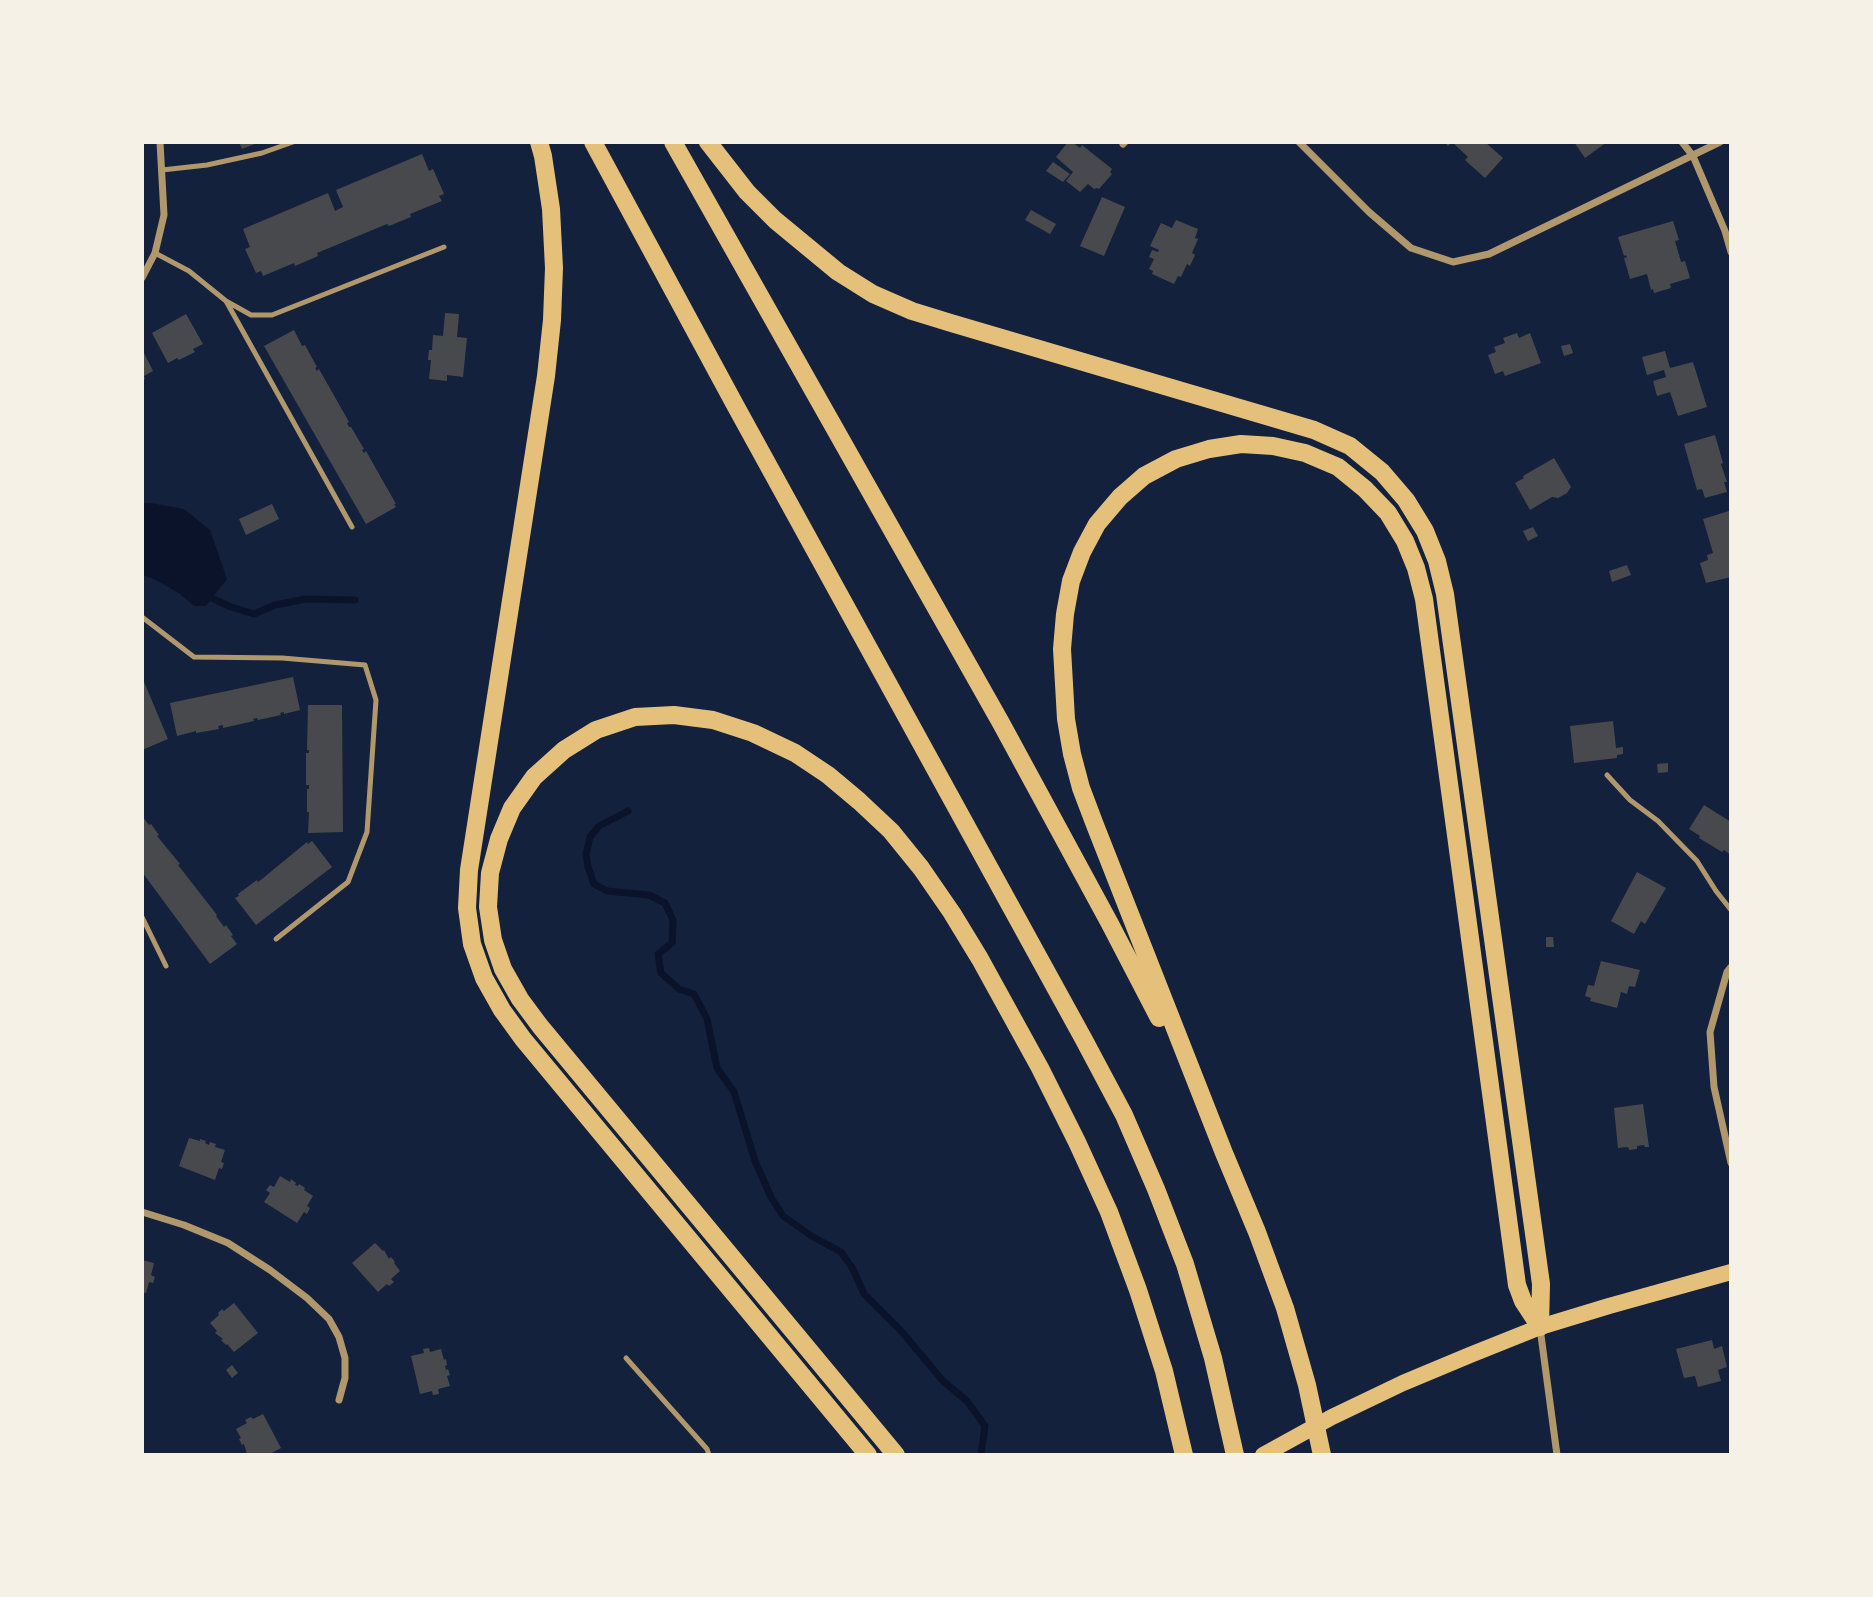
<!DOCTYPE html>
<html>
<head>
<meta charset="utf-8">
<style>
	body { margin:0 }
	#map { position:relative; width:1873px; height:1597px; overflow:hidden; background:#14213d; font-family:"Roboto Serif",serif }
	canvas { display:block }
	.frame { position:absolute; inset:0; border:144px solid #f6f1e7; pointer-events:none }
</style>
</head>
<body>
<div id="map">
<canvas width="1873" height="1597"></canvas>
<div class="frame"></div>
</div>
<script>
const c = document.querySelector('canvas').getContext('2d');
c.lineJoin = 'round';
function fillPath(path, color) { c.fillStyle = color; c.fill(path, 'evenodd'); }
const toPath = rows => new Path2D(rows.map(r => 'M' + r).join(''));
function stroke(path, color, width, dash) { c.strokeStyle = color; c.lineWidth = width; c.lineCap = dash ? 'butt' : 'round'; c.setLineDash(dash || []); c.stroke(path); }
fillPath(toPath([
	[142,503,151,503,184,509,210,530,227,579,206,606,194,606,180,594,154,579,142,575]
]), '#0b132b');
stroke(toPath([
	[203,594,231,607,254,614,275,605,306,599,355,600],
	[628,811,599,826,590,837,586,854,588,867,594,884,607,891,649,895,665,903,673,920,672,943,658,954,661,973,679,989,694,994,707,1019,717,1068,734,1092,755,1161,771,1197,783,1216,813,1237,841,1252,853,1269,864,1294,902,1332,943,1381,967,1401,985,1426,981,1455]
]), '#0b132b', 7);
fillPath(toPath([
	[239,142,260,142,242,149],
	[1068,142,1072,142,1080,148,1082,145,1112,169,1110,172,1112,174,1099,189,1097,188,1094,189,1088,184,1080,192,1066,181,1073,172,1056,157],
	[1444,142,1479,142,1480,144,1485,142,1503,158,1485,178,1465,160,1468,157,1452,142,1448,146],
	[1574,142,1607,142,1585,158],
	[422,154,429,171,433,169,444,194,439,196,442,201,410,214,411,217,389,226,387,224,317,253,318,256,295,266,294,263,263,276,261,271,256,273,245,249,250,247,243,229,328,193,335,211,343,207,336,190],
	[1053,162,1070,174,1063,182,1046,171],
	[1102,197,1125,207,1104,256,1080,246],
	[1031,210,1056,224,1050,234,1025,220],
	[1176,220,1198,229,1195,238,1198,239,1192,253,1195,255,1190,266,1187,264,1181,277,1178,276,1174,284,1152,274,1153,271,1149,269,1154,259,1149,257,1152,250,1158,252,1159,250,1150,246,1161,223,1172,228],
	[1673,221,1679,240,1675,241,1681,262,1685,261,1690,278,1670,284,1671,288,1654,293,1653,289,1651,290,1647,274,1630,279,1624,258,1627,257,1626,255,1624,256,1618,237],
	[445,313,459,314,457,337,467,338,463,377,447,375,447,381,429,379,431,360,428,360,429,350,432,350,433,335,443,336],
	[186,314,203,344,193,349,195,352,179,360,177,358,168,363,152,333],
	[294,330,302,346,305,345,317,367,315,368,317,371,319,369,336,399,349,422,347,423,349,427,351,427,364,449,362,450,364,453,366,451,396,504,394,504,396,507,366,524,264,346],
	[1517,333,1519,338,1530,333,1541,363,1505,376,1503,371,1495,374,1488,355,1496,352,1494,347,1505,343,1503,338],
	[1570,344,1573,353,1564,356,1561,346],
	[142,349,153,371,144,376,145,379,142,381],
	[1665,351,1670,368,1693,362,1707,407,1678,416,1670,392,1657,396,1653,381,1666,377,1664,370,1647,375,1642,357],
	[1715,435,1723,463,1721,464,1727,482,1724,482,1727,492,1705,498,1702,489,1697,490,1684,444],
	[1554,458,1571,487,1567,493,1558,498,1552,497,1530,510,1515,483,1524,478,1523,476],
	[272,504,279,519,246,535,239,519],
	[1729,511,1731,519,1731,577,1706,583,1700,563,1708,560,1707,555,1713,553,1703,519],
	[1533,527,1538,536,1528,541,1523,531],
	[1627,565,1631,575,1612,582,1609,571],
	[142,677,168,739,142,750],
	[293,677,300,710,284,714,284,712,280,713,281,715,258,720,257,718,253,719,254,721,223,728,223,725,218,726,219,729,196,733,196,731,177,736,170,703],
	[308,705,342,705,343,832,308,833,309,812,307,812,307,789,309,789,309,785,306,785,306,753,309,753,309,750,307,750],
	[1613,721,1616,748,1623,747,1623,754,1617,755,1617,758,1574,763,1570,726],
	[1668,763,1668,772,1658,773,1657,764],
	[1704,805,1731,822,1731,855,1724,850,1722,852,1699,838,1700,836,1689,829],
	[142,816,149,825,151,824,159,835,157,836,180,864,178,865,217,915,216,916,224,927,226,925,233,935,231,936,237,944,210,964,142,872],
	[312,841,332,867,256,925,235,898,239,896,238,894,257,880,258,882,262,879,307,842,308,844],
	[1637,872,1666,888,1645,924,1641,921,1634,934,1611,921],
	[1546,937,1553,937,1554,947,1546,947],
	[1601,961,1640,970,1635,987,1629,986,1627,994,1621,992,1617,1008,1590,1001,1591,998,1585,996,1588,985,1594,986],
	[1643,1104,1649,1147,1645,1147,1644,1145,1637,1146,1637,1149,1629,1150,1628,1147,1618,1148,1614,1108],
	[189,1138,200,1141,200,1139,206,1141,205,1143,209,1145,210,1142,216,1144,215,1147,225,1150,221,1162,224,1163,222,1169,219,1168,215,1180,179,1166],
	[280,1176,290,1182,291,1179,296,1183,295,1185,298,1186,299,1184,305,1188,304,1190,313,1196,307,1206,310,1208,307,1214,304,1212,297,1223,264,1202,270,1193,266,1190,270,1185,274,1187],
	[375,1243,383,1251,384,1250,389,1259,391,1257,395,1262,394,1263,400,1271,391,1279,394,1282,389,1286,387,1284,378,1292,352,1263],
	[142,1260,154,1263,151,1275,155,1277,153,1283,149,1282,146,1293,142,1292],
	[234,1303,258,1333,234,1352,227,1344,226,1345,221,1340,223,1339,215,1333,217,1331,210,1323,219,1315,218,1313,222,1309,224,1311],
	[1712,1340,1714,1349,1722,1346,1727,1367,1718,1370,1721,1381,1698,1387,1695,1376,1684,1378,1676,1349],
	[429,1348,430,1352,441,1349,444,1360,446,1359,447,1365,445,1366,446,1370,448,1369,450,1375,447,1376,450,1386,438,1389,439,1394,433,1395,432,1391,420,1394,411,1356,424,1353,423,1349],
	[232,1365,238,1373,232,1378,226,1370],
	[263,1414,281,1448,268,1455,250,1455,249,1453,247,1454,244,1444,242,1445,239,1439,241,1438,236,1429,247,1423,245,1420,251,1417,253,1419]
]), '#48494c');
stroke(toPath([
	[162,170,207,165,262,153,293,142],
	[155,253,189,271,226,301,251,315,272,315,444,247],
	[226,301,352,527],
	[142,617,194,657,282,658,365,665,376,700,367,832,348,882,276,939],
	[1607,775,1630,800,1658,821,1697,861,1716,891,1731,910],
	[142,917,166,966],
	[626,1358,707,1449,709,1455]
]), '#b1986c', 5);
stroke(toPath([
	[1299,142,1369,212,1411,248,1453,262,1489,254,1720,142],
	[1682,142,1693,156,1725,231,1731,252],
	[1123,144,1125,142],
	[142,278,155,253,164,215,160,142],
	[1731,967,1727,972,1710,1032,1714,1087,1731,1163],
	[142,1212,184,1225,228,1243,270,1270,307,1298,329,1319,339,1337,345,1358,345,1378,339,1400],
	[1540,1328,1557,1455]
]), '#b1986c', 7);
stroke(toPath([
	[1263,1455,1332,1417,1403,1383,1470,1355,1540,1327,1609,1306,1731,1272]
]), '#e5c07b', 16);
stroke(toPath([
	[539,142,543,156,551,209,554,268,552,320,546,376,469,870,467,908,472,944,484,978,502,1010,523,1039,868,1455],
	[593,142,734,403,1083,1038,1124,1115,1156,1189,1185,1264,1213,1358,1235,1455],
	[673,142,1001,723,1109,922,1159,1018],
	[708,142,747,192,775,220,838,272,873,294,912,311,951,323,1314,430,1350,446,1382,472,1406,500,1425,531,1437,561,1445,594,1541,1284,1540,1327],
	[896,1455,540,1026,520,999,503,969,493,940,488,907,490,873,499,839,512,808,534,777,564,750,596,730,635,717,674,715,713,720,753,733,795,753,828,775,859,801,891,831,921,868,952,913,980,959,1040,1068,1077,1142,1109,1212,1138,1290,1164,1371,1184,1455],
	[1322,1455,1307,1385,1285,1308,1257,1232,1224,1153,1095,825,1081,788,1072,754,1066,719,1062,649,1065,614,1071,581,1082,552,1097,524,1120,497,1144,476,1176,459,1209,449,1241,444,1273,446,1305,453,1338,467,1365,489,1388,513,1405,541,1416,568,1424,599,1517,1285,1523,1301,1540,1327]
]), '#e5c07b', 18);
</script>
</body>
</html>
